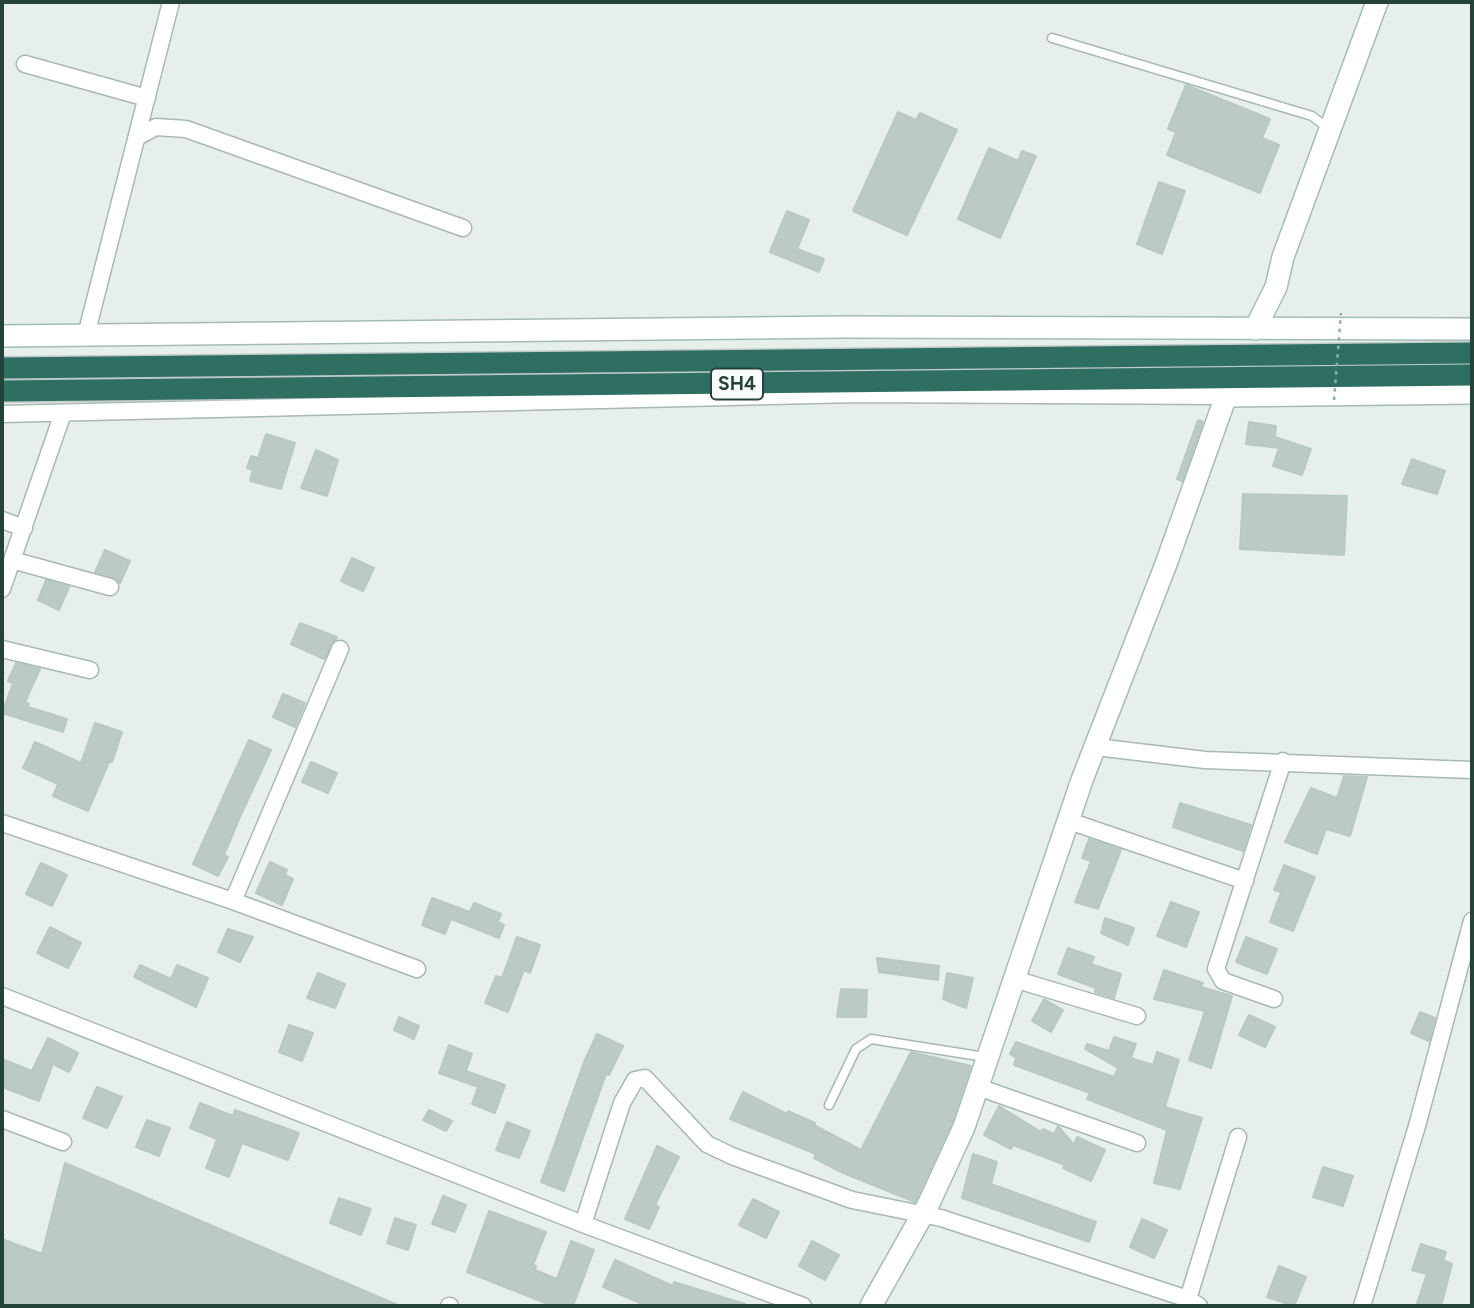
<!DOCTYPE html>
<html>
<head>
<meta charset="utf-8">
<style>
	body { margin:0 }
	#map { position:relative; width:1474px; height:1308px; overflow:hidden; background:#e6efeb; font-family:Figtree,sans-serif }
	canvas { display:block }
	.frame { position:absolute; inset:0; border:4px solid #24423a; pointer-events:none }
</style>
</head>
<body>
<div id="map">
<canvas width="1474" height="1308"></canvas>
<div class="frame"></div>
</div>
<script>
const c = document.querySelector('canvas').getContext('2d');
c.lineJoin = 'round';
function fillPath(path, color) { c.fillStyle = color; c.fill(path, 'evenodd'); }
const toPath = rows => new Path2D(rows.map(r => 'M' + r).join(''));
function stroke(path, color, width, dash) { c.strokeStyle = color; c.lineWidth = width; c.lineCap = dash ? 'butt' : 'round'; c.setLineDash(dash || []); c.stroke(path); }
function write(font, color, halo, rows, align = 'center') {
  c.font = font + ' Figtree,sans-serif'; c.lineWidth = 5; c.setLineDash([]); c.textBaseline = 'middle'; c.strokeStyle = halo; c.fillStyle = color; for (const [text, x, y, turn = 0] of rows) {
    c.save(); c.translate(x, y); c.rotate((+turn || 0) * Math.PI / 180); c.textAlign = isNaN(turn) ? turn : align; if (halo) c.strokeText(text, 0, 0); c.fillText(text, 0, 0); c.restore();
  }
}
const building = toPath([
	[1186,85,1270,119,1262,138,1279,145,1260,193,1167,155,1176,132,1168,129,1186,85],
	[898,112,916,120,920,113,957,130,907,235,853,211,898,112],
	[989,148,1018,161,1022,151,1036,156,1000,238,958,219,989,148],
	[1159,182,1185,191,1162,254,1137,244,1159,182],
	[787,211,809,220,797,249,824,259,819,272,770,252,787,211],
	[1198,420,1203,422,1182,481,1177,479,1198,420],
	[1249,422,1276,426,1275,437,1311,449,1302,475,1273,466,1279,448,1246,444,1249,422],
	[266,434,295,443,281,489,250,481,253,470,247,468,251,456,258,458,266,434],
	[316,450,338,460,327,496,301,488,316,450],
	[1412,459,1445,471,1437,494,1402,484,1412,459],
	[1243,494,1347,496,1344,555,1240,549,1243,494],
	[105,550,130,561,120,583,113,577,95,572,105,550],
	[352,558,374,568,363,591,341,581,352,558],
	[46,580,69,587,59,610,38,600,46,580],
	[300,623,337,637,324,659,291,644,300,623],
	[16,663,40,669,25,702,29,704,28,707,67,719,63,732,2,713,13,683,8,681,16,663],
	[283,694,305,703,295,727,273,717,283,694],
	[95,723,122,732,112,762,109,762,88,811,53,796,58,784,23,768,35,742,81,763,95,723],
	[249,740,271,750,239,819,224,855,228,857,218,876,193,864,249,740],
	[311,762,337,773,328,793,302,782,311,762],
	[1344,776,1367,777,1350,836,1326,829,1317,854,1285,842,1311,788,1337,798,1344,776],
	[1180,803,1251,825,1243,851,1173,827,1180,803],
	[1089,839,1121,850,1098,909,1075,902,1091,861,1082,858,1089,839],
	[270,862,287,870,285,875,293,879,282,905,256,893,270,862],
	[41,863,67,875,52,906,26,894,41,863],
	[1284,865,1315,877,1293,931,1270,922,1281,892,1274,890,1284,865],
	[432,898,470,912,474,903,501,914,498,922,504,925,499,938,451,919,445,934,422,925,432,898],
	[1171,902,1199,912,1186,947,1157,936,1171,902],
	[1105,918,1134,928,1128,945,1101,933,1105,918],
	[50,927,81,943,68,968,37,953,50,927],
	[228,929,253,937,240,962,218,952,228,929],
	[517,937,540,945,530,973,524,970,508,1012,485,1003,496,976,502,978,517,937],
	[1246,937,1277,949,1267,974,1236,962,1246,937],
	[1068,948,1094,957,1091,964,1121,974,1114,998,1095,992,1096,988,1058,974,1068,948],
	[877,958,939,966,938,980,879,972,877,958],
	[140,965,171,979,177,965,208,978,196,1007,134,977,140,965],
	[1164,970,1203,983,1201,987,1232,996,1211,1068,1189,1060,1205,1011,1154,999,1164,970],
	[318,973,345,984,335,1008,307,998,318,973],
	[947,973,973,978,966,1008,943,999,947,973],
	[841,989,867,990,866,1017,837,1017,841,989],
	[1044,999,1063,1010,1051,1032,1032,1021,1044,999],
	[1420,1012,1435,1018,1429,1041,1411,1033,1420,1012],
	[1249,1015,1275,1027,1265,1047,1239,1035,1249,1015],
	[399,1017,419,1026,414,1039,394,1030,399,1017],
	[289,1025,313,1033,302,1061,279,1052,289,1025],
	[597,1034,623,1046,609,1075,606,1074,564,1191,541,1182,584,1062,597,1034],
	[1114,1037,1136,1044,1131,1058,1153,1065,1157,1052,1179,1060,1165,1107,1202,1118,1180,1189,1154,1183,1167,1130,1087,1099,1090,1093,1014,1065,1016,1058,1010,1054,1016,1042,1114,1077,1118,1068,1085,1049,1087,1044,1109,1051,1114,1037],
	[48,1038,78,1053,69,1072,53,1064,39,1101,2,1087,2,1059,32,1071,48,1038],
	[449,1045,472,1054,466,1071,505,1085,495,1113,472,1104,478,1087,439,1073,449,1045],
	[911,1052,971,1066,952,1122,915,1202,841,1172,814,1158,816,1154,730,1119,743,1092,787,1114,788,1111,815,1123,814,1125,861,1150,911,1052],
	[97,1087,122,1097,107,1128,83,1118,97,1087],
	[200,1103,233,1116,235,1110,299,1133,288,1160,242,1143,229,1177,206,1168,217,1139,190,1128,200,1103],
	[999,1106,1041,1132,1043,1129,1054,1134,1058,1126,1074,1145,1077,1137,1105,1150,1091,1181,1063,1168,1065,1165,1013,1145,1011,1149,984,1135,999,1106],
	[429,1110,452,1121,446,1131,423,1120,429,1110],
	[147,1120,170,1128,159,1156,136,1147,147,1120],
	[507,1122,530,1131,519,1158,496,1150,507,1122],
	[657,1146,679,1157,655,1205,659,1207,649,1229,625,1219,657,1146],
	[973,1154,997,1162,991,1184,1096,1222,1089,1242,962,1198,973,1154],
	[65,1163,400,1306,2,1306,2,1239,42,1254,65,1163],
	[1323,1167,1353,1176,1343,1206,1313,1197,1323,1167],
	[443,1196,466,1205,455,1232,432,1224,443,1196],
	[339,1198,371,1209,361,1235,330,1223,339,1198],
	[753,1199,779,1212,766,1238,739,1225,753,1199],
	[489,1211,546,1232,533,1265,536,1266,535,1270,557,1279,571,1241,594,1250,573,1306,553,1306,467,1272,489,1211],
	[395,1218,416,1225,408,1250,387,1243,395,1218],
	[1142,1219,1167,1230,1154,1258,1130,1247,1142,1219],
	[812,1241,839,1255,825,1280,799,1266,812,1241],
	[1421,1244,1446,1252,1443,1260,1452,1264,1441,1306,1416,1306,1427,1274,1412,1270,1421,1244],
	[615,1260,673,1286,674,1282,745,1304,744,1306,647,1306,603,1287,615,1260],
	[1279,1266,1306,1277,1294,1306,1267,1297,1279,1266]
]);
fillPath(building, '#bbcac4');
stroke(building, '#b8c9c2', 2);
const lane = toPath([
	[1052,38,1312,116,1329,129],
	[829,1105,856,1049,871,1039,985,1057]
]);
const street = toPath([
	[25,64,147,98],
	[137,137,156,127,186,129,463,228],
	[86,335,171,2],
	[2,414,857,394,1226,396],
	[2,520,24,528],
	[12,560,110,587],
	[2,589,63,413],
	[2,649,90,670],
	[1096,747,1205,760,1472,770],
	[1069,821,1245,881],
	[2,823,233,901,417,969],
	[233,901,340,649],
	[1014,979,1137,1016],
	[2,996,583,1224,803,1306],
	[1274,999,1223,981,1216,969,1283,761],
	[978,1087,1137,1143],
	[2,1119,63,1142],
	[583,1224,622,1103,635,1080,645,1078,707,1144,732,1156,852,1200,941,1218,1188,1299],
	[449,1306,450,1306],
	[1199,1306,1188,1299,1238,1137],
	[1362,1306,1417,1126,1472,921]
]);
const secondary = toPath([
	[1255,329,1276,287,1283,257,1377,2],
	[2,336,844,327,1472,329],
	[871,1306,929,1203,964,1127,1082,780,1166,564,1226,396,1472,393]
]);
const highway = toPath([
	[2,368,1472,353],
	[2,391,1472,375]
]);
stroke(lane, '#a8b8b2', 11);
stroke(street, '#a8b8b2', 19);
stroke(secondary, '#a4bbb3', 24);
stroke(highway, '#c2cac8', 24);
stroke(lane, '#fff', 8);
stroke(street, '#fff', 16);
stroke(secondary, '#fff', 21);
stroke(highway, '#2f6f62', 21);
stroke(toPath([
	[1334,400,1341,313]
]), '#86b3a5', 2.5, [3.5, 5]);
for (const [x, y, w] of [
	[737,384,52]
]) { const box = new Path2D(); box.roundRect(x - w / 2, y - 15.5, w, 31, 5); c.fillStyle = '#f7fbf9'; c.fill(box); stroke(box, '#24423a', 2); }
write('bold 19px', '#24423a', null, [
	["SH4",737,384]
]);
</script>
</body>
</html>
